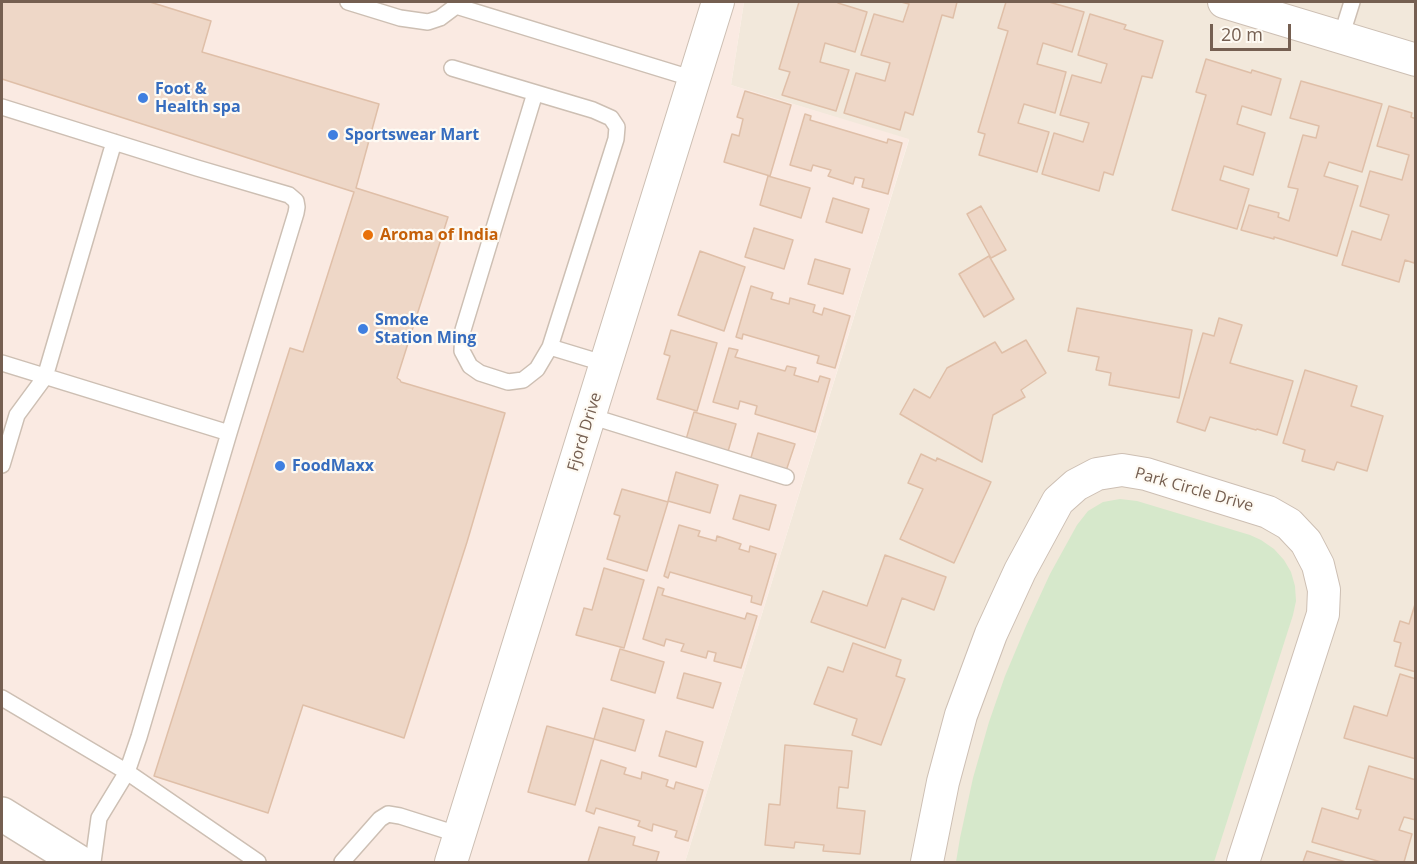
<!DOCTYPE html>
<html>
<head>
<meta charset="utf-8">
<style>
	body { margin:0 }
	#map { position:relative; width:1417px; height:864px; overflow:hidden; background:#fbf6ec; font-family:"Open Sans",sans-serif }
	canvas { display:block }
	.frame { position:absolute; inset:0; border:3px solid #755f51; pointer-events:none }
	.scale { position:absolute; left:1210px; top:24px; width:81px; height:27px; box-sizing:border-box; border:3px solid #755f51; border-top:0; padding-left:8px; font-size:18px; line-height:21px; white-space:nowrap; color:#755f51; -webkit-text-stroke:4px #fefaf3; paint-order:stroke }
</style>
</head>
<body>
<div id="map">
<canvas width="1417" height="864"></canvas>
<div class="frame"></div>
<div class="scale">20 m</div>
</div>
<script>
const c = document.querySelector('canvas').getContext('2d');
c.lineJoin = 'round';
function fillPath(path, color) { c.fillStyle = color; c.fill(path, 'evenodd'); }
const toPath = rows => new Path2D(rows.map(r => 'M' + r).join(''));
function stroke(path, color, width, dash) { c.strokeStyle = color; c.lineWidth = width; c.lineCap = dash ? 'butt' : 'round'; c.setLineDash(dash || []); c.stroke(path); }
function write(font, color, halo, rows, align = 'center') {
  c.font = font + ' "Open Sans",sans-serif'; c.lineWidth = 4.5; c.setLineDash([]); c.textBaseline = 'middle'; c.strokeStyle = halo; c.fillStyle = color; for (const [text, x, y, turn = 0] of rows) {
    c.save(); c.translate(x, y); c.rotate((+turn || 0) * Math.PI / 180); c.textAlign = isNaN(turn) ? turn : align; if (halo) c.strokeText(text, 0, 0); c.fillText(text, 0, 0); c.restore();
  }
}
fillPath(toPath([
	[744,2,1415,2,1415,862,685,862,909,140,731,85]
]), '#f2e8db');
fillPath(toPath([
	[2,2,744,2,731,85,909,139,685,862,2,862]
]), '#faeae2');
fillPath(toPath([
	[1120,499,1137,501,1250,535,1261,540,1274,549,1284,560,1291,572,1295,586,1296,601,1293,615,1214,862,956,862,960,838,973,778,989,722,1005,676,1026,626,1050,574,1077,525,1088,511,1103,502]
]), '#d6e8cb');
const building = toPath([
	[2,2,150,2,211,21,202,52,379,104,356,188,448,217,397,378,400,380,401,382,505,413,467,542,404,738,303,705,268,813,154,776,290,348,303,352,354,192,2,79,2,2],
	[799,2,838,2,838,3,867,12,855,52,825,43,820,62,849,70,836,111,782,95,790,72,779,69,799,2],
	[901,2,957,2,953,18,942,15,913,115,905,112,900,130,844,113,856,73,885,81,890,63,861,55,874,14,903,22,909,4,901,2],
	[1006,2,1049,2,1084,12,1072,52,1043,43,1037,64,1066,72,1055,113,1024,104,1018,123,1049,132,1037,172,979,155,985,134,978,132,1008,31,998,28,1006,2],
	[1090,14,1126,25,1124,29,1163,41,1152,78,1142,76,1113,175,1104,172,1099,191,1042,174,1054,133,1083,142,1089,123,1060,115,1072,75,1101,83,1107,64,1078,55,1090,14],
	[1206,59,1251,73,1252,70,1281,79,1271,115,1242,106,1237,124,1265,133,1253,175,1224,166,1220,180,1249,189,1237,229,1172,210,1206,95,1196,92,1206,59],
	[1301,81,1382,104,1362,172,1329,162,1324,176,1358,186,1337,256,1274,237,1274,239,1241,230,1249,205,1279,213,1278,217,1289,221,1298,189,1288,187,1303,135,1316,138,1319,126,1290,118,1301,81],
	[745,91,791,105,770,176,724,162,732,134,739,136,743,119,737,117,745,91],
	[1389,106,1412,113,1411,117,1416,119,1416,256,1414,263,1405,260,1399,282,1342,265,1352,231,1381,240,1389,215,1360,206,1370,171,1402,180,1409,155,1377,146,1389,106],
	[805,114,811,116,810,120,887,143,888,139,902,143,888,194,862,187,864,179,855,177,853,184,828,176,831,170,813,165,811,171,790,165,805,114],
	[768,176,810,188,801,218,760,205,768,176],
	[833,198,869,209,862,233,826,222,833,198],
	[981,206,1006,250,991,258,967,214,981,206],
	[754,228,793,240,784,269,745,257,754,228],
	[700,251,745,267,724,331,678,315,700,251],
	[989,256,1014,299,984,317,959,274,989,256],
	[815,259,850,269,843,294,808,284,815,259],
	[751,286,773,293,771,299,789,304,790,298,815,305,813,312,822,315,824,308,850,316,835,368,817,363,819,356,743,334,742,339,736,337,751,286],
	[1077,308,1192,330,1179,398,1109,385,1111,373,1096,370,1099,357,1068,351,1077,308],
	[1219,318,1242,325,1230,363,1293,381,1277,435,1257,429,1256,430,1210,417,1205,431,1177,422,1203,333,1214,336,1219,318],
	[671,330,717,343,697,411,657,399,670,356,664,354,671,330],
	[1026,340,1046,373,1021,390,1025,397,993,415,982,462,900,414,914,389,930,398,947,368,995,342,1002,353,1026,340],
	[729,348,738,350,735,357,785,371,787,366,796,368,794,375,818,382,820,376,830,379,815,432,755,414,757,406,740,401,738,409,713,402,729,348],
	[1305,370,1357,386,1351,406,1383,416,1367,471,1337,462,1334,470,1302,461,1305,450,1283,443,1305,370],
	[694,412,736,424,727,455,685,443,694,412],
	[758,433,795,444,786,471,750,461,758,433],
	[921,454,936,461,937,458,991,482,954,563,900,539,923,489,908,483,921,454],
	[676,472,718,485,710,513,668,501,676,472],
	[622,489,668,502,647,571,607,559,620,516,614,514,622,489],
	[740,495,776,505,769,530,733,519,740,495],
	[679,525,700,531,698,536,716,541,717,536,741,544,739,549,749,552,750,546,776,554,761,605,751,602,752,596,670,572,668,578,664,576,679,525],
	[885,555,946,577,934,610,902,598,885,648,811,622,823,591,867,606,885,555],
	[604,568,644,580,624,648,576,635,584,608,592,610,604,568],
	[658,587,664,589,662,595,745,619,747,613,757,616,741,668,714,661,716,653,708,651,706,658,681,651,684,644,666,639,664,646,643,639,658,587],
	[1416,601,1416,672,1395,666,1401,643,1394,641,1400,621,1409,624,1416,601],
	[853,643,901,660,896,676,905,679,881,745,852,735,857,719,814,704,828,667,843,672,853,643],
	[620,649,664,662,655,693,611,680,620,649],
	[684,673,721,683,713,708,677,698,684,673],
	[1400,674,1416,679,1416,759,1344,738,1354,706,1387,716,1400,674],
	[603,708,644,720,635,751,594,739,603,708],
	[547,726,594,739,575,805,528,792,547,726],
	[666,731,703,742,696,767,659,756,666,731],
	[785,745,852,751,848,788,839,787,837,808,865,811,860,854,823,851,824,845,795,842,794,848,765,845,769,804,780,805,785,745],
	[601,760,626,768,624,774,641,779,642,772,668,780,666,786,674,789,676,782,703,790,688,841,675,837,677,831,653,824,652,831,638,826,640,821,596,808,594,814,586,811,601,760],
	[1369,766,1416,780,1416,820,1404,817,1399,830,1412,834,1404,862,1381,862,1312,842,1322,808,1358,819,1361,810,1356,809,1369,766],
	[599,827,635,837,633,845,659,852,656,862,588,862,599,827],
	[1307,851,1346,862,1303,862,1307,851]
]);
fillPath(building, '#eed7c7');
stroke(building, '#dfbfa8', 1.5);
const service = toPath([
	[348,2,400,18,428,22,440,18,456,6],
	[457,2,456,6,694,79],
	[1341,37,1352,2],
	[452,68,593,110,611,118,617,127,616,139,550,347,606,364],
	[535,93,463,330,462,351,470,366,480,373,508,382,523,380,537,369,550,347],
	[2,107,197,168,289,195,296,201,297,207,296,213,229,433,139,737,127,772,99,818,93,862],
	[2,363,229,433],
	[590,416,786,477],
	[2,465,17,415,45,377,114,142],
	[2,698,127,772,258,862],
	[342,862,380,819,388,814,400,816,460,835]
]);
const minor = toPath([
	[1224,2,1416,60],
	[451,862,718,2],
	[927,862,943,782,961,715,991,634,1020,571,1058,501,1076,485,1097,474,1122,470,1146,474,1268,512,1289,524,1306,542,1318,565,1324,590,1323,614,1243,862]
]);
const tertiary = toPath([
	[2,814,79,862]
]);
stroke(service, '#cdbfb3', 18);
stroke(minor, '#cdbfb3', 34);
stroke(tertiary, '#cdbfb3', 36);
stroke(service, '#fff', 15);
stroke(minor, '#fff', 32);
stroke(tertiary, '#fff', 33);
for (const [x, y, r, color] of [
	[143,98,6,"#3f7fe0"],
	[333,135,6,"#3f7fe0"],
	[368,235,6,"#e8710a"],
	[363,329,6,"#3f7fe0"],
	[280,466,6,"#3f7fe0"]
]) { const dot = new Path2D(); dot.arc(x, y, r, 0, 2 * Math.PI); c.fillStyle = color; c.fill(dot); stroke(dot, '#fefaf3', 2); }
write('bold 16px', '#366cbe', '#fefaf3', [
	["Foot &",155,89],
	["Health spa",155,107],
	["Sportswear Mart",345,135],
	["Smoke",375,320],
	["Station Ming",375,338],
	["FoodMaxx",292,466]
], 'left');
write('bold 16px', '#c56008', '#fefaf3', [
	["Aroma of India",380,235]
], 'left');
write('16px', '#755f51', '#fefaf3', [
	["Fjord Drive",585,432,-73],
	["Park Circle Drive",1194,490,16]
]);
</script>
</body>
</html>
